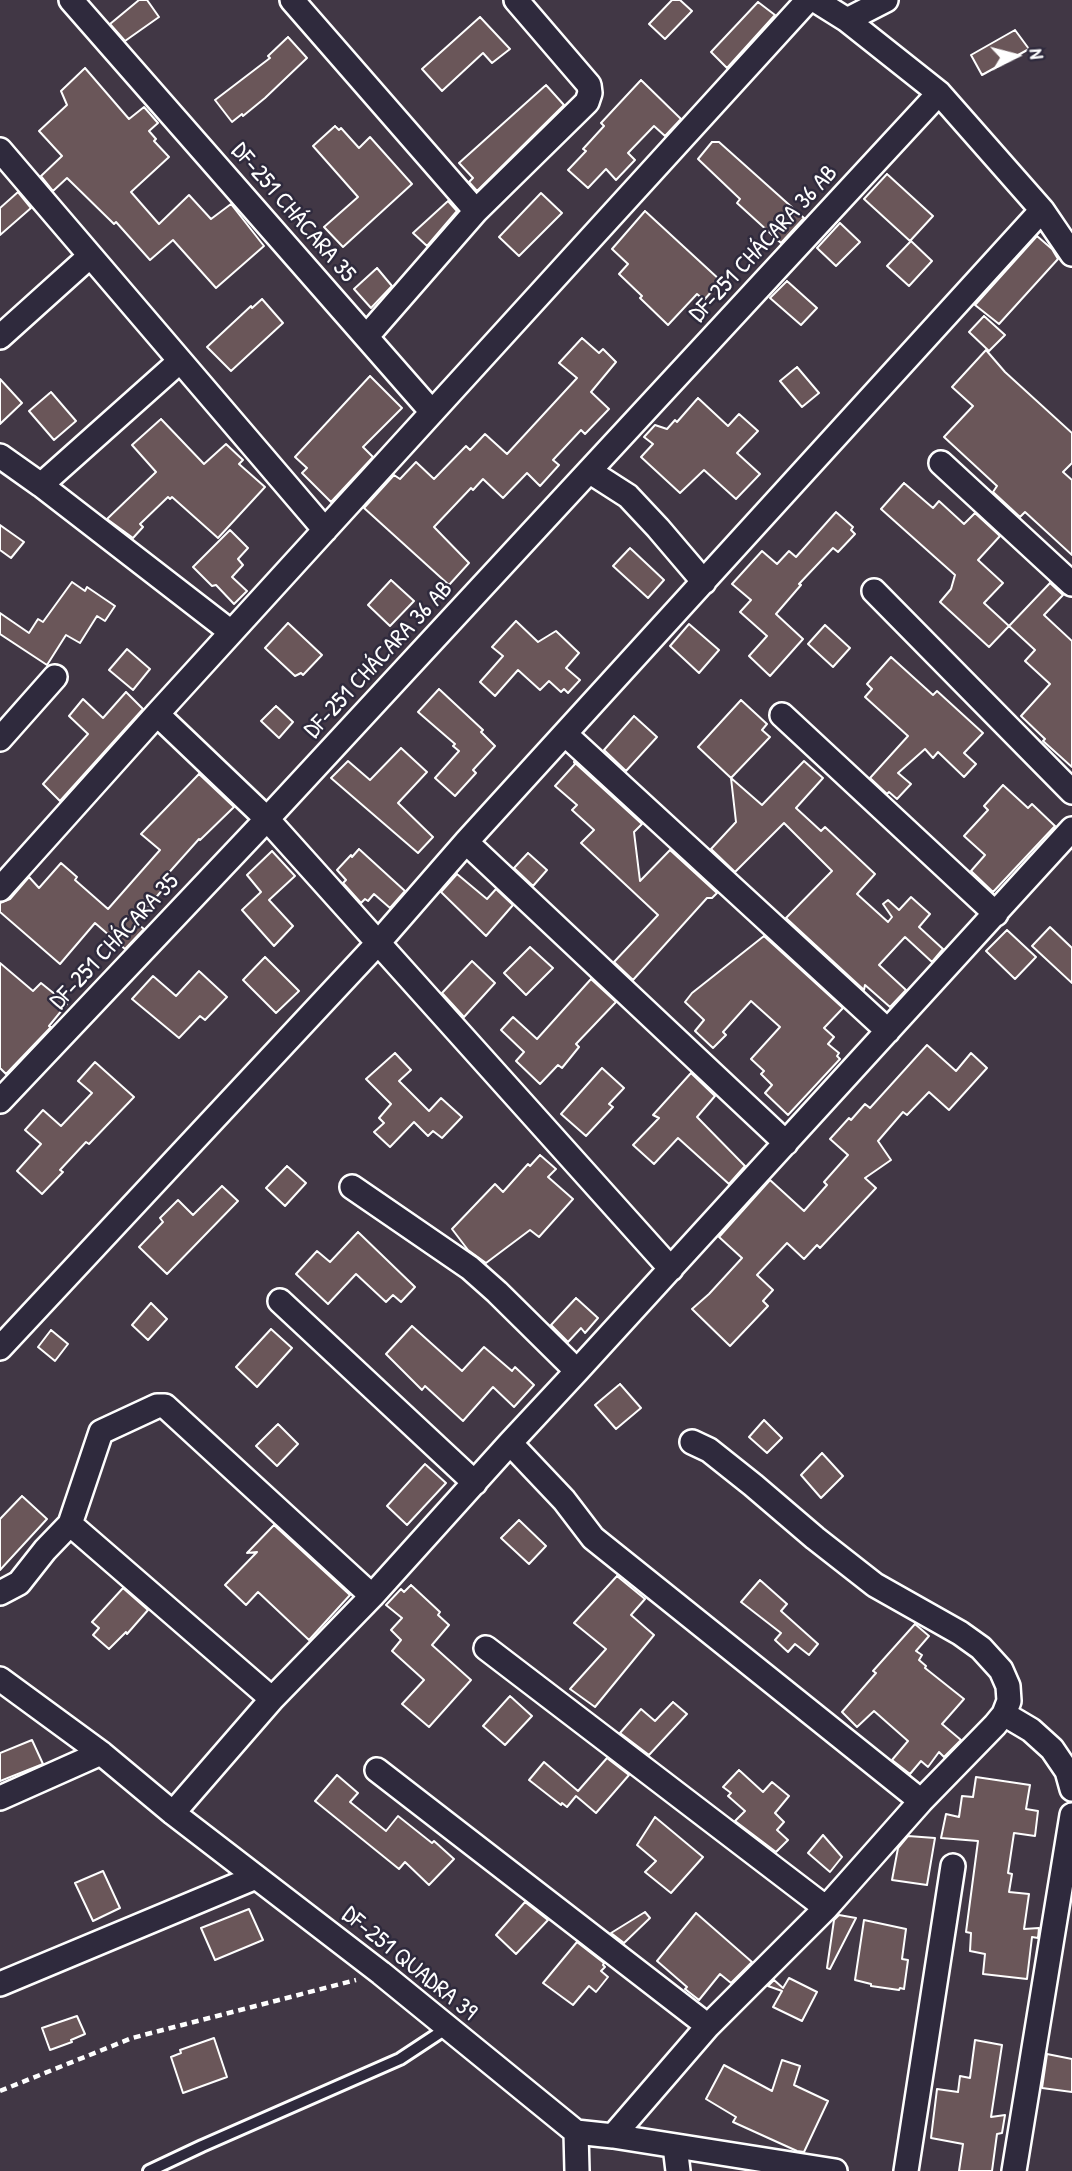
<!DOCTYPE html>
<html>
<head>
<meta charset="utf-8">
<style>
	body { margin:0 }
	#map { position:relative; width:1072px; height:2171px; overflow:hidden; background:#413745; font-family:"Patrick Hand",sans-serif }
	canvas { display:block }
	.north { position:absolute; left:981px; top:21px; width:70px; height:70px; -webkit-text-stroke:5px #2f2a3d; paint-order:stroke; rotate:84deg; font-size:19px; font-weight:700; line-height:28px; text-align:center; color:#fff }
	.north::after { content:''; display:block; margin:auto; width:24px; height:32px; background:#fff; clip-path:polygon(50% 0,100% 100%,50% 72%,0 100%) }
</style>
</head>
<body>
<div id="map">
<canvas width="1072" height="2171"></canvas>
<div class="north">N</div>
</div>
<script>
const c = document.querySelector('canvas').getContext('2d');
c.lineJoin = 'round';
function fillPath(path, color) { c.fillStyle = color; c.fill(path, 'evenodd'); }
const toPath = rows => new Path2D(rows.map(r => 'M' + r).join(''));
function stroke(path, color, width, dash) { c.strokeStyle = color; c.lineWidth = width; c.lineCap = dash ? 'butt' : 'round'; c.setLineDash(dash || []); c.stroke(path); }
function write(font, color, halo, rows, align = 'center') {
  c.font = font + ' "Patrick Hand",sans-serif'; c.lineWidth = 5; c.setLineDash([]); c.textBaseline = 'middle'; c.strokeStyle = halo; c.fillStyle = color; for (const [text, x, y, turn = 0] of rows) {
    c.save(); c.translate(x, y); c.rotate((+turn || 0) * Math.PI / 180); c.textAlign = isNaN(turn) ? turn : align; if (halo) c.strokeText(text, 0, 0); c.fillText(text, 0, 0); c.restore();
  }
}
const building = toPath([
	[139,0,147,0,159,17,125,41,110,24,139,0],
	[672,0,680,0,692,11,665,39,649,24,672,0],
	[758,2,775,15,727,68,711,52,758,2],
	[480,17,510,49,492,63,483,53,442,91,422,69,480,17],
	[1015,30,1029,49,982,75,971,55,1015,30],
	[288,37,307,58,265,98,243,116,242,114,232,122,215,100,270,58,268,56,288,37],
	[85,68,129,119,144,107,158,123,149,131,156,139,154,141,169,157,131,192,159,224,189,195,211,219,231,204,264,246,216,288,173,240,150,260,116,222,114,224,67,178,53,191,41,176,62,156,39,131,67,105,61,91,85,68],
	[641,80,681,119,665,136,654,126,628,153,635,160,616,180,606,169,588,188,568,170,586,151,583,149,604,126,601,123,641,80],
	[546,85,564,105,477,191,469,182,473,178,459,163,546,85],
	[335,126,339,130,341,128,359,148,370,137,412,184,343,247,324,227,358,197,313,146,335,126],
	[712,142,719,142,804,218,781,243,737,203,740,199,698,159,712,142],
	[887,174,933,216,910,241,864,199,887,174],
	[18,192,31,208,0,235,0,208,18,192],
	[541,193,562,213,519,256,499,237,541,193],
	[448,201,457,211,427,246,413,233,448,201],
	[645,211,721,281,704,300,697,294,668,325,640,298,642,296,619,274,628,264,612,249,645,211],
	[840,223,860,242,836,266,817,248,840,223],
	[1037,236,1052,249,1058,259,999,324,975,305,1037,236],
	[911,241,932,261,909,286,887,266,911,241],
	[377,268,392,286,371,308,354,289,377,268],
	[787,281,817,308,801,325,770,298,787,281],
	[262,299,283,323,231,371,207,347,251,306,252,308,262,299],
	[984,316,1005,335,989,351,969,332,984,316],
	[582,338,599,353,603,349,616,362,591,392,609,409,585,434,581,430,553,460,559,465,540,486,527,473,503,498,483,479,473,490,471,488,434,527,469,563,449,585,364,508,394,475,400,479,416,462,434,479,466,446,470,450,485,434,507,454,577,378,559,363,582,338],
	[986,350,1005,372,1072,433,1072,463,1063,472,1072,480,1072,555,1025,512,1020,517,993,492,997,486,944,437,973,406,952,387,986,350],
	[797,367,819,393,802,407,780,381,797,367],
	[370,376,402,408,363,447,373,457,331,502,302,473,307,468,295,457,370,376],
	[0,379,22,403,0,424,0,379],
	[51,392,76,421,54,440,29,411,51,392],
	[698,398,728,426,739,414,758,431,737,453,760,474,736,499,704,470,680,493,641,457,653,444,644,437,655,425,667,429,675,420,677,422,698,398],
	[161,419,204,464,226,444,243,460,239,464,265,487,218,538,172,497,170,499,168,497,140,524,143,527,133,538,107,519,156,472,132,445,161,419],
	[904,483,933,508,939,501,964,524,975,513,1000,536,978,560,1003,583,984,603,1009,626,989,647,940,602,951,589,955,575,881,509,904,483],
	[836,512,853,527,851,530,855,534,838,552,833,548,799,584,801,585,776,614,803,639,770,676,749,656,767,636,740,612,751,600,732,584,762,551,777,564,789,551,796,557,836,512],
	[0,525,24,542,11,558,0,550,0,525],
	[230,530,248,548,238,559,243,565,232,577,247,591,234,604,216,585,212,586,193,567,230,530],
	[630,548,664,580,648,598,613,566,630,548],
	[391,580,414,601,390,626,368,605,391,580],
	[72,582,85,591,87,587,115,606,105,621,97,616,80,643,66,635,47,665,0,634,0,613,29,633,38,619,43,622,72,582],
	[1050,583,1063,595,1044,615,1072,641,1072,767,1043,741,1045,739,1021,716,1050,684,1025,661,1035,650,1009,626,1050,583],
	[516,621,538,642,556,631,579,653,566,668,580,680,568,693,564,689,561,692,549,681,540,690,518,670,495,696,480,682,503,656,492,647,516,621],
	[288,623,322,655,303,675,301,673,295,676,265,648,288,623],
	[689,624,719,650,699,673,670,646,689,624],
	[825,625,850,648,833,667,808,644,825,625],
	[127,649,150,669,133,690,109,670,127,649],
	[891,657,933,695,937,691,983,733,964,753,976,764,964,777,938,752,933,758,925,749,898,773,911,784,897,799,889,792,887,794,870,778,908,736,865,697,872,689,867,684,891,657],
	[439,689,483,730,481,732,495,746,473,770,476,773,455,796,435,778,459,751,453,746,455,744,418,712,439,689],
	[126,692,143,709,60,801,43,784,88,734,69,716,83,699,103,718,126,692],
	[741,700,767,724,762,730,770,737,731,778,762,805,804,761,823,778,796,808,821,831,825,827,875,874,857,894,888,922,892,917,883,904,888,900,899,910,911,897,930,914,919,927,943,949,932,962,905,937,879,965,906,990,890,1007,865,985,864,990,786,918,832,871,784,823,735,872,711,849,736,822,731,778,698,747,741,700],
	[276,706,293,722,279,738,261,721,276,706],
	[634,716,657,737,626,771,604,750,634,716],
	[401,748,427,772,398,803,433,837,418,853,331,778,348,761,370,780,401,748],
	[574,762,642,824,634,832,640,881,670,850,717,893,712,898,707,898,633,980,614,962,658,915,581,843,594,830,572,810,577,805,555,786,575,764,574,762],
	[199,774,234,807,200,840,199,839,165,877,170,881,135,922,144,929,125,949,95,923,60,964,0,912,0,903,10,899,29,877,39,888,61,863,77,877,75,880,108,909,160,850,141,834,199,774],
	[1003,785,1028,808,1032,804,1055,826,993,892,971,871,985,855,964,836,988,810,984,806,1003,785],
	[359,849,405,891,390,908,374,894,368,901,365,899,361,903,343,883,346,880,337,870,351,855,352,857,359,849],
	[272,851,295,876,269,900,293,926,274,946,242,910,261,892,247,875,272,851],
	[528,853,547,870,533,886,514,868,528,853],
	[457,874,487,899,496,889,513,905,486,936,441,892,457,874],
	[1050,927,1072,948,1072,983,1032,946,1050,927],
	[1007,930,1036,957,1015,979,986,951,1007,930],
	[764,936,843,1008,824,1028,834,1037,828,1044,839,1053,837,1056,840,1059,788,1115,765,1093,772,1085,761,1074,764,1071,751,1059,780,1027,751,1001,723,1032,726,1035,713,1048,695,1031,704,1020,685,1002,692,993,764,936],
	[530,947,553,968,526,995,504,973,530,947],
	[265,957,299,991,276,1013,243,980,265,957],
	[472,961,495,983,464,1017,442,993,472,961],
	[0,963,33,991,41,983,67,1004,49,1026,51,1027,6,1074,0,1068,0,963],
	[199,971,227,997,205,1020,200,1016,179,1038,132,999,153,976,176,996,199,971],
	[591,979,616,1002,576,1044,579,1047,562,1068,558,1065,540,1084,516,1061,524,1052,501,1030,513,1017,537,1039,591,979],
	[927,1045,956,1071,971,1053,987,1068,949,1110,929,1092,907,1115,903,1112,878,1141,891,1160,865,1178,876,1188,820,1248,817,1245,804,1259,787,1243,757,1275,773,1290,763,1301,768,1306,730,1346,692,1309,709,1294,742,1258,719,1237,770,1180,804,1211,827,1185,824,1182,848,1155,830,1139,849,1118,851,1120,865,1104,870,1108,927,1045],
	[395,1053,411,1070,399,1081,429,1111,441,1098,462,1117,442,1138,433,1131,428,1136,414,1122,390,1147,374,1132,384,1123,379,1118,391,1104,366,1079,395,1053],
	[95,1062,134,1097,89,1144,86,1142,60,1170,63,1172,42,1194,17,1171,41,1144,25,1130,43,1110,61,1126,92,1093,78,1081,95,1062],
	[602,1068,624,1088,609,1104,613,1107,586,1136,561,1114,602,1068],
	[691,1073,715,1096,697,1117,745,1166,729,1184,678,1138,654,1164,633,1145,659,1118,653,1115,691,1073],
	[540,1155,556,1169,548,1177,573,1199,539,1237,530,1230,486,1263,468,1250,452,1229,495,1184,503,1192,528,1164,530,1166,540,1155],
	[287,1166,306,1183,285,1206,266,1188,287,1166],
	[222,1186,238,1201,167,1274,139,1247,163,1222,160,1218,178,1200,193,1215,222,1186],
	[358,1232,415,1287,401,1302,393,1295,386,1302,356,1274,328,1304,296,1274,317,1251,330,1262,358,1232],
	[576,1298,598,1318,585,1333,581,1328,568,1342,551,1325,576,1298],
	[151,1303,167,1319,148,1340,132,1325,151,1303],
	[412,1326,462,1371,484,1347,512,1371,515,1367,534,1385,514,1407,493,1387,463,1421,425,1386,422,1390,386,1354,412,1326],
	[271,1329,292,1348,257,1387,236,1367,271,1329],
	[51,1330,68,1344,55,1361,38,1347,51,1330],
	[620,1384,641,1408,616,1429,595,1405,620,1384],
	[764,1420,782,1438,767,1453,749,1437,764,1420],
	[278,1424,298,1444,277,1466,256,1446,278,1424],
	[822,1453,843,1476,821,1498,801,1475,822,1453],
	[425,1464,446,1483,407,1525,387,1506,425,1464],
	[22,1496,47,1519,0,1570,0,1519,22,1496],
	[519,1520,546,1546,529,1564,501,1538,519,1520],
	[274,1525,350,1595,309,1640,258,1592,246,1605,225,1585,257,1552,247,1553,274,1525],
	[617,1576,645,1599,631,1615,654,1635,595,1707,570,1689,606,1649,574,1623,617,1576],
	[760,1580,787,1604,781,1611,818,1644,809,1655,795,1644,788,1652,775,1640,781,1633,741,1602,760,1580],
	[411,1585,440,1612,438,1615,449,1625,432,1645,471,1680,429,1727,402,1704,424,1680,392,1651,401,1640,391,1630,402,1618,386,1605,401,1589,404,1592,411,1585],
	[123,1588,148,1610,127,1634,126,1632,109,1649,93,1635,99,1628,92,1622,123,1588],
	[915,1624,929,1636,916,1651,922,1655,919,1660,926,1666,925,1668,964,1699,942,1724,961,1740,944,1757,939,1752,928,1767,921,1761,910,1774,892,1760,908,1741,874,1711,857,1727,842,1712,876,1673,873,1671,915,1624],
	[510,1696,532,1716,505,1745,483,1726,510,1696],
	[673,1702,687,1714,649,1755,620,1733,641,1709,655,1721,673,1702],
	[32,1740,43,1764,0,1781,0,1753,32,1740],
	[607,1758,629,1775,596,1813,576,1796,567,1807,562,1803,561,1805,529,1780,544,1762,578,1791,607,1758],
	[739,1770,763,1792,772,1782,789,1796,775,1813,784,1822,777,1830,788,1840,776,1852,735,1821,745,1811,728,1796,731,1793,723,1787,739,1770],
	[337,1775,358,1793,350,1802,386,1831,398,1816,432,1843,434,1841,454,1859,429,1885,405,1862,399,1869,315,1801,337,1775],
	[976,1777,1030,1785,1026,1809,1038,1811,1035,1836,1014,1833,1008,1873,1012,1874,1009,1892,1029,1894,1024,1929,1039,1928,1038,1938,1032,1937,1027,1979,983,1974,985,1954,970,1951,971,1933,966,1932,978,1841,941,1838,946,1814,959,1817,962,1796,973,1797,976,1777],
	[655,1817,703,1857,671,1893,645,1872,656,1861,637,1845,655,1817],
	[823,1835,842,1857,830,1872,808,1853,823,1835],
	[908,1836,935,1838,927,1885,892,1880,898,1848,908,1836],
	[103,1871,120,1908,93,1921,75,1883,103,1871],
	[525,1902,548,1920,516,1954,496,1935,525,1902],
	[249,1909,263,1940,215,1960,201,1928,249,1909],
	[645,1912,650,1918,624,1943,611,1933,645,1912],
	[696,1913,752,1962,731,1983,720,1974,699,2000,685,1989,687,1987,657,1961,696,1913],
	[839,1915,856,1918,830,1969,827,1968,834,1920,839,1915],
	[864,1920,906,1929,902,1959,908,1960,904,1989,900,1988,899,1990,871,1986,871,1984,855,1980,864,1920],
	[577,1942,604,1963,603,1965,605,1967,601,1971,608,1977,596,1992,589,1986,573,2005,543,1983,577,1942],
	[789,1978,817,1992,802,2021,773,2007,782,1991,768,1986,774,1980,783,1988,789,1978],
	[77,2016,85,2034,71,2040,72,2042,50,2050,42,2028,77,2016],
	[214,2038,227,2077,183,2093,171,2057,181,2053,180,2050,214,2038],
	[975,2040,1002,2045,991,2117,1005,2115,1002,2133,997,2134,992,2171,959,2171,963,2144,931,2138,937,2089,958,2092,960,2076,970,2078,975,2040],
	[1047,2054,1072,2059,1072,2092,1042,2088,1047,2054],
	[782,2060,800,2066,794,2085,828,2101,804,2152,797,2151,733,2122,736,2117,706,2099,724,2065,772,2091,782,2060]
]);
fillPath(building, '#6a5659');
stroke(building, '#fff', 2);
const service = toPath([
	[149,2171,202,2146,400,2059,447,2028]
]);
const minor = toPath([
	[71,0,432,412],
	[292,0,476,211],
	[815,0,847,20,939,93,1042,210,1072,254],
	[847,20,886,0],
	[0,150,325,530],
	[367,336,476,211,587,102,590,93,589,85,516,0],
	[0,337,90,256],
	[0,456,41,485,231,632],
	[941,463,1072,584],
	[589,471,628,496,658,528,704,582],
	[41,485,180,361],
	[874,591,1072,792],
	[157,714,267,819,671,1269],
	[782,715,996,914],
	[565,734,888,1031],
	[0,739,55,677],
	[466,842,786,1143],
	[0,889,157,714,808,0],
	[0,1101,267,819,939,93],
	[352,1187,470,1268,497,1292,577,1371],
	[280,1301,475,1483],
	[0,1348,378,943,466,842,1042,210],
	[510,1443,564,1500,593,1538,921,1801],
	[70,1524,272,1699],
	[0,1593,19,1583,45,1550,70,1524,101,1432,157,1406,165,1406,372,1596],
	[486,1648,826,1908],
	[0,1679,101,1753,173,1813,381,1973,576,2132,613,2136,835,2171],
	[1004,1714,1031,1730,1052,1749,1067,1771,1072,1789],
	[377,1770,708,2026],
	[0,1798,101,1753],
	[173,1813,272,1699,372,1596,510,1443,577,1371,1072,829],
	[0,1984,256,1877],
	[576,2132,577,2171],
	[613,2136,708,2026,826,1908,921,1801,995,1725,1004,1714,1009,1701,1008,1686,1001,1670,981,1648,960,1633,875,1585,815,1538,753,1485,709,1450,692,1442],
	[675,2146,678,2171],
	[906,2171,953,1866],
	[1014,2171,1072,1815]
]);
stroke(service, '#fff', 16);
stroke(minor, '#fff', 28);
stroke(toPath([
	[0,2091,132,2038,356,1980]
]), '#fff', 4.5, [7, 5]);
stroke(service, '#2f2a3d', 10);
stroke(minor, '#2f2a3d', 23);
write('24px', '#fff', '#2f2a3d', [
	["DF-251 CHÁCARA 35",293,213,49],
	["DF-251 CHÁCARA 36 AB",764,244,-47],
	["DF-251 CHÁCARA 36 AB",379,660,-47],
	["DF-251 CHÁCARA 35",115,942,-47],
	["DF-251 QUADRA 39",409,1964,39]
]);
</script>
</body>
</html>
